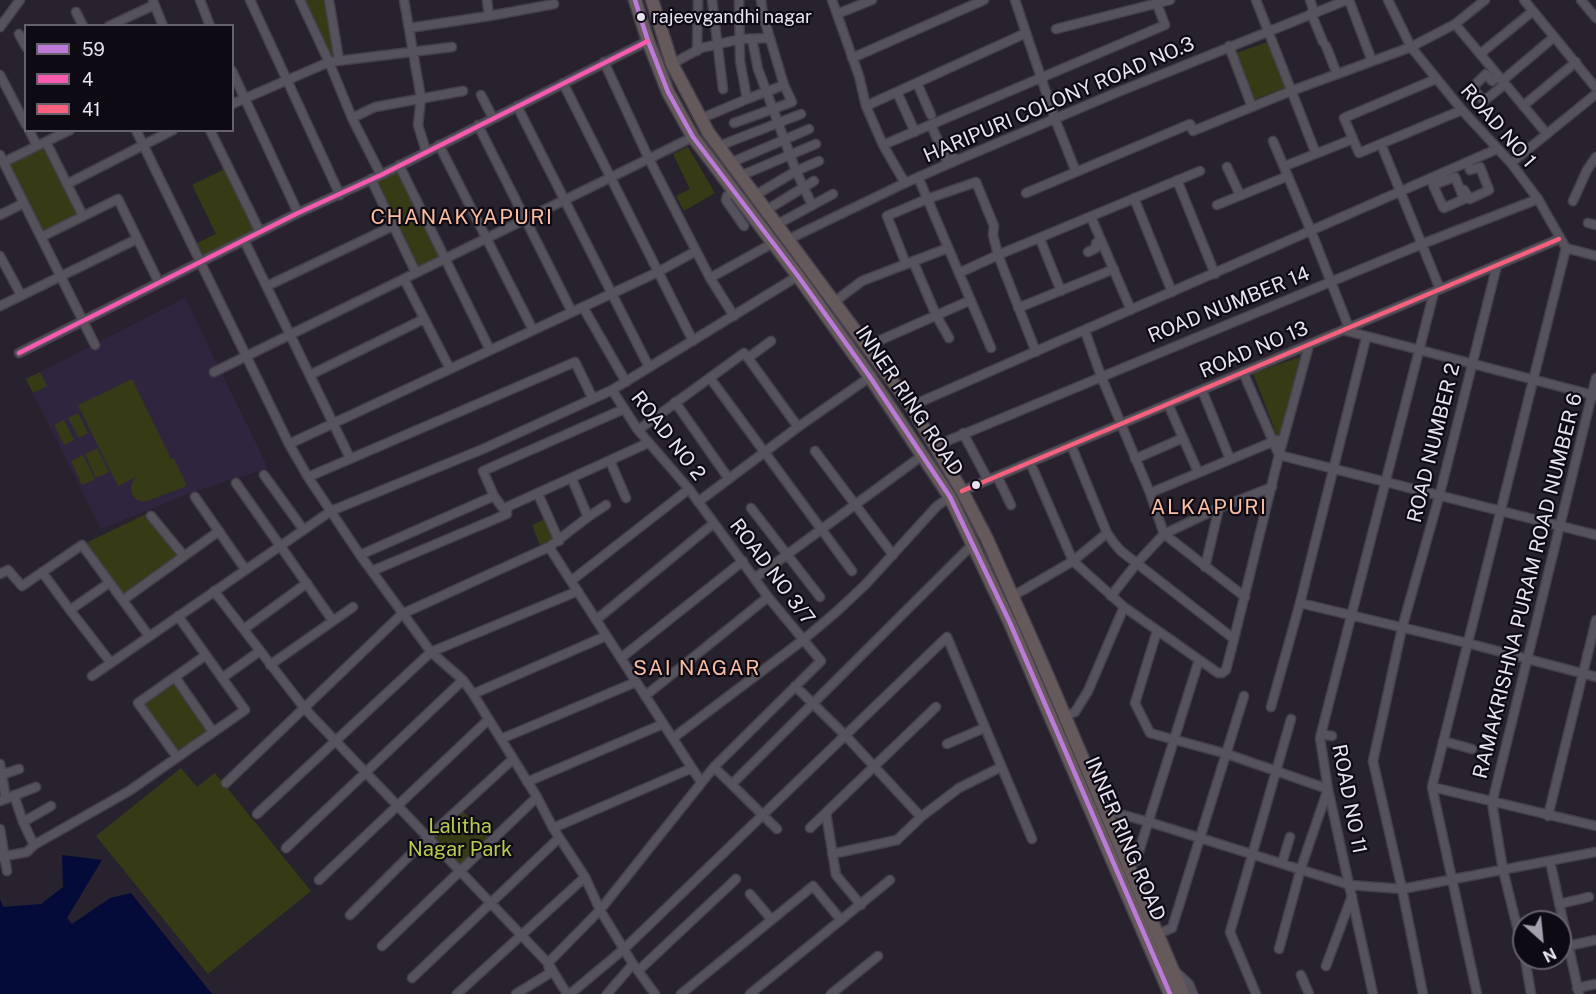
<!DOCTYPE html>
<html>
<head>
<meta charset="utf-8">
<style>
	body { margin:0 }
	#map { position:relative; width:1596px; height:994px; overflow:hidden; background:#28222e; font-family:"Public Sans",sans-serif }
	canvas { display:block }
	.legend { position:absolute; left:24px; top:24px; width:210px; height:108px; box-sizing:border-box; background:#0e0a13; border:2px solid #65606c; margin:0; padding:8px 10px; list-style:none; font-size:18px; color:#e8e2f1 }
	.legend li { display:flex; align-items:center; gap:12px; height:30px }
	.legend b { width:30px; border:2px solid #65606c }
	.north { position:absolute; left:1512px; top:910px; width:60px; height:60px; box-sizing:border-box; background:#0e0a13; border:2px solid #65606c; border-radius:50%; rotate:153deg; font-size:16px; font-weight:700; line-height:24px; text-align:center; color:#e8e2f1 }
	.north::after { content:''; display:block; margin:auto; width:21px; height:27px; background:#a59fad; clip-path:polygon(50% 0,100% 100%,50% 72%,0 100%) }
</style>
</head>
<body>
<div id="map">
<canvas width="1596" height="994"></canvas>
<ul class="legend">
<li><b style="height:8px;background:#bd7bd9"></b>59</li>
<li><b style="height:8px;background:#f75aaf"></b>4</li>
<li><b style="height:8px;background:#f8607d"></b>41</li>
</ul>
<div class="north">N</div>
</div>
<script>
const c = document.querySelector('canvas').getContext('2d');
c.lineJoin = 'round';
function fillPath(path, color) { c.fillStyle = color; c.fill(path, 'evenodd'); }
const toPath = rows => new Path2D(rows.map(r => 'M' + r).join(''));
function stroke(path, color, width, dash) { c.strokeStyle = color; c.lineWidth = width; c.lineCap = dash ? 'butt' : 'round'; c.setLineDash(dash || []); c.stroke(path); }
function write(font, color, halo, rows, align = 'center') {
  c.font = font + ' "Public Sans",sans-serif'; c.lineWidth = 4.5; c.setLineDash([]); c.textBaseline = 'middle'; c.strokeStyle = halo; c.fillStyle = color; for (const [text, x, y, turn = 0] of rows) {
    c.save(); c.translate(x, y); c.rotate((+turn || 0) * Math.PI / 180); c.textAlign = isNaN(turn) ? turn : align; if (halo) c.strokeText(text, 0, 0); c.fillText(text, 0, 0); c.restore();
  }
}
fillPath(toPath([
	[185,298,268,468,193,492,101,529,26,379]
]), '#30253e');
fillPath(toPath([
	[300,0,329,0,339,60,329,62],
	[1268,42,1285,88,1253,100,1236,53],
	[42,146,78,216,43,233,7,163],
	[688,147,715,193,684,211,676,196,690,189,673,154],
	[225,169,255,229,203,255,197,243,216,234,192,185],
	[398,169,441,258,419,268,376,180],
	[1300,357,1279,441,1253,373],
	[40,372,47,386,33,393,26,379],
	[132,379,171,459,174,459,187,486,144,502,137,500,132,494,131,485,136,477,118,486,78,405],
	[78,413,88,433,79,438,68,418],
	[64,420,74,440,64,445,54,425],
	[97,448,109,472,96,478,85,454],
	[83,455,95,479,82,485,71,461],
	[146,514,184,556,123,600,82,545],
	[549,517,559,541,542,551,532,525],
	[175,677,213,732,177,757,138,703],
	[181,768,197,787,215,773,311,891,208,974,96,836],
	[460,808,491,840,460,870,428,838]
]), '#363b15');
fillPath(toPath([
	[62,855,102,860,67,918,72,924,110,898,131,893,212,994,0,994,0,899,3,907,41,904,63,887]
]), '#040b39');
const minor = toPath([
	[200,0,210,26],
	[250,0,340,195],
	[300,0,329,62,352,118,381,175],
	[329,0,339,60],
	[404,0,421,98,418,125,426,151],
	[712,0,723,89],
	[739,0,740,61,747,99],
	[832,0,859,76,866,106,883,145,905,183],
	[1015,0,1055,119,1076,172],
	[1256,0,1316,154],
	[1310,0,1314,12],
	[1349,0,1372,61],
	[1388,0,1411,47,1462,110,1511,163,1538,199,1566,248,1596,256],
	[1524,0,1596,88],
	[1581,0,1596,18],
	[153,1,163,26],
	[76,12,83,26],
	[1311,13,1323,42],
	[837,14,872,0],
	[489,16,554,4],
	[740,17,763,15],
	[1455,24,1547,134],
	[109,26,154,5],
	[0,27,20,0],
	[409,28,489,16,487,0],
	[1056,29,1170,0],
	[19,34,26,47],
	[752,39,758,69,796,171,812,205],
	[1229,46,1252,107],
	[1326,46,1337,74],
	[697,51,698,0],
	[1480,54,1533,11],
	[852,58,984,0],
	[604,62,649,159,710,278],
	[672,64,701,48,741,39,770,38],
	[232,71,298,213],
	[0,75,26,125],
	[1498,76,1492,81,1486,74,1472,88,1484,101,1505,84],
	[1436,79,1344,118,1359,153,1462,110],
	[1502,81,1554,37],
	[563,83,693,341],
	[917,83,931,115],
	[897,92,915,132],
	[481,95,493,118],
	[232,104,329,62,452,47],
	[517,106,649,367],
	[866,106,1026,33],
	[1523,106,1576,62],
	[352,118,375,107,463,91],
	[700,119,747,99,784,85],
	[734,123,792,102,784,85,763,15,761,0],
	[478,125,572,312],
	[931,125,947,161,954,158],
	[29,130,37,146],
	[136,130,289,444,308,477,360,555,431,652,463,680,473,694,537,797,553,828,585,877,600,910,633,964,655,994],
	[210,130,260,232],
	[1273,141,1311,231,1349,328],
	[46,142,83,216],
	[1381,144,1440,289],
	[439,145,533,330],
	[883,145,1165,25,1157,4],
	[719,146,801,114],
	[0,155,95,345],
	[4,162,70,130],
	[730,163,809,129],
	[1511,163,1596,94],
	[399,165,490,350],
	[1285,166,1353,139],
	[1227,167,1240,195],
	[740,176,816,144],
	[918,177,991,348],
	[371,179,416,273],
	[1431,179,1433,183,1433,185,1443,207,1444,208,1464,199,1455,177,1433,185],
	[1177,180,1215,274],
	[67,184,173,130],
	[734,190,727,196,726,200,744,226],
	[1464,190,1470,199,1489,190,1480,167,1470,170,1467,163],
	[1026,193,1190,124,1193,131,1291,91,1411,47,1455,24,1485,0],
	[754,196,796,171,819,161],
	[1134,198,1172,292],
	[1573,201,1587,170,1596,157],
	[1217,205,1288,176],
	[765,211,814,181],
	[0,215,24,203],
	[1091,217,1131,310],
	[1588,223,1596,225],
	[776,225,833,194],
	[41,237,118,199,159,283],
	[1040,239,1061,291],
	[244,240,350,458],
	[787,240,905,183,948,164,1118,92,1347,0],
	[1088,252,1096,248,1096,243,1101,240],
	[0,256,21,295],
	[913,261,936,315,949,338],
	[906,264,887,216,927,199,976,182,994,226,993,235,998,255,959,273],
	[404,279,450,369],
	[267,286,393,226],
	[834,302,862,281,948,248],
	[0,306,137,239],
	[583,307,626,382],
	[1018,308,1114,269],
	[734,316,710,278,773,243],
	[1343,330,1596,396],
	[1085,331,1101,376,1150,493,1164,534,1245,597],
	[867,346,971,300],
	[1036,352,998,255,1200,171],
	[19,353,298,213,381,175,648,41],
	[748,358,798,427],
	[214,372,693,137],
	[1243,372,1279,455,1596,535],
	[310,375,424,319],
	[710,378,852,571],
	[1202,390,1230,459],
	[675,402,729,479],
	[1168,404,1198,472],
	[911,406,1497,149],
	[638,430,744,353,748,358,771,341],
	[963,433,988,480],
	[289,444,658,272,696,251],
	[1071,445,1107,533,1114,543,1121,551,1234,639],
	[935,446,1422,244,1538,199],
	[815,451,893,555],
	[1135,459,1183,438],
	[610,461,626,498],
	[1030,462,1073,561,1124,607,1218,673,1222,673,1226,670,1234,639,1279,455,1309,345],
	[264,475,303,529],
	[997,476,1011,505],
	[308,477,575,362,593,399],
	[236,483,333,621],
	[962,491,1559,239],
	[1150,493,1277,440],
	[538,494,559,541],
	[494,496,507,514],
	[195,497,245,569],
	[698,502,798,427,870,377],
	[751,508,820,597],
	[151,516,184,556],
	[588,517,606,505],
	[549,547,701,782],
	[360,555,494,496,483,471,624,409],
	[1205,567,1219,508],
	[372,571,507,514,507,507,648,443],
	[42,572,70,610],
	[0,574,8,570,22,586,82,545,149,636],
	[755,578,923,455],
	[571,581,689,489],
	[109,583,70,610,111,663],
	[214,591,305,709,548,963,567,994],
	[1013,596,1073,561,1107,533],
	[1111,596,1137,563,1164,534,1219,508,1272,487],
	[123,600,219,531],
	[1300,603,1467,643,1596,677],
	[596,620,714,523],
	[244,629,307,583],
	[1157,631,1135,703,1150,733,1227,754,1328,789,1301,868,1279,949],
	[621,658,743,561],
	[270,665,353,607],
	[92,676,331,511,483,449,612,390,798,276],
	[175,677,213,732],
	[222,678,260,651],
	[795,686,845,735,921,817],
	[473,694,606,636],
	[645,696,768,597],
	[1271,707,1300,603,1366,338],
	[1065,716,1075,712,1088,691,1124,607],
	[1321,734,1332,736],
	[673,738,803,640,835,613,865,585,937,506,950,497],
	[501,739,636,682],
	[1443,741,1472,749],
	[947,744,984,728],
	[177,757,138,703,206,655],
	[0,764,6,799],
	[714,767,777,829],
	[1,775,19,769],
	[527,782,663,724],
	[226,783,402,614,549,547,588,517,572,479],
	[732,784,973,544],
	[1432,787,1596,826],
	[14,795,23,822,34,845],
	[0,801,36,787],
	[826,813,836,875,861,905],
	[257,814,431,652,578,591],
	[1108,815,1116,813,1149,822,1350,885,1402,889,1596,852],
	[1548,816,1596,620],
	[23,822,51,806],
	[553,828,692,768],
	[810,828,936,707],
	[0,829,7,871],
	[286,848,463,680],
	[832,854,897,840,921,817,959,788,1001,767],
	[0,857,27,852,34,845,129,791,245,710,178,616],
	[1550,861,1579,994],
	[1282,863,1290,837],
	[1128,865,1136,861,1199,660],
	[319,880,488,720],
	[750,894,771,919],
	[1559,904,1589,897],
	[350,915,428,837,513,759],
	[1158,934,1172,928,1244,696],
	[382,946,537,797],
	[1568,946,1596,940],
	[1524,955,1503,870,1492,803,1596,378],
	[1525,958,1531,994],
	[548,963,600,910,714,767,821,661,768,597,689,489,638,430,612,390],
	[1326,966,1352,896],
	[638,971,736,879],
	[1176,972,1189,984,1193,994],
	[1301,975,1309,994],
	[412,978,559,838],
	[1577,988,1596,984],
	[457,994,585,877],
	[516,994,550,973,548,964],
	[570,994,624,949,947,637,1032,839],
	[607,994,633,964],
	[681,994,813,886,841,920],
	[750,994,890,880],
	[831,994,878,956],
	[1256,994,1230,932,1291,719],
	[1373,994,1328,789,1320,738,1434,292],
	[1423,994,1402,889,1373,761,1402,628,1439,497,1497,265],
	[1477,994,1432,787,1566,248]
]);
const highway = toPath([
	[635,0,648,41,668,92,693,137,798,276,870,377,950,497,1010,623,1170,994],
	[652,0,672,64,708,132,911,406,962,491,987,539,1043,665,1183,994]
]);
stroke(minor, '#443f4a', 11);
stroke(highway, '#443f4a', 15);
stroke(minor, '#56525b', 8);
stroke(highway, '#65595c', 12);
stroke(toPath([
	[635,0,648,41,668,92,693,137,798,276,870,377,950,497,1010,623,1170,994]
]), '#bd7bd9', 4.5);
stroke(toPath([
	[19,353,298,213,381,175,648,41]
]), '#f75aaf', 4.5);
stroke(toPath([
	[962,491,1559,239]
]), '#f8607d', 4.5);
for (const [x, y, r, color] of [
	[641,17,5,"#e8e2f1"],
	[976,485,5,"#e8e2f1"]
]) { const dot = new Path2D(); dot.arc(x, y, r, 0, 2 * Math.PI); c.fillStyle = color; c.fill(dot); stroke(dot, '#0e0a13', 2); }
write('18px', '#e8e2f1', '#0e0a13', [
	["rajeevgandhi nagar",652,17]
], 'left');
write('20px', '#e8e2f1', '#0e0a13', [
	["HARIPURI COLONY ROAD NO.3",1059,100,-23],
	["ROAD NO 1",1498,126,49],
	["ROAD NUMBER 14",1229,305,-22],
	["ROAD NO 13",1254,350,-23],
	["INNER RING ROAD",909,401,56],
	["ROAD NO 2",668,436,52],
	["ROAD NUMBER 2",1434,443,-76],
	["ROAD NO 3/7",772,572,53],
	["RAMAKRISHNA PURAM ROAD NUMBER 6",1528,586,-76],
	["ROAD NO 11",1349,799,79],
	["INNER RING ROAD",1125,839,67]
]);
write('20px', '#b8cc4d', '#0e0a13', [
	["Lalitha",460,827],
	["Nagar Park",460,850]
]);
c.letterSpacing = '1.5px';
write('21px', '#fabda1', '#0e0a13', [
	["CHANAKYAPURI",462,218],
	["ALKAPURI",1209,508],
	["SAI NAGAR",697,669]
]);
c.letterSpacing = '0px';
</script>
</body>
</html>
